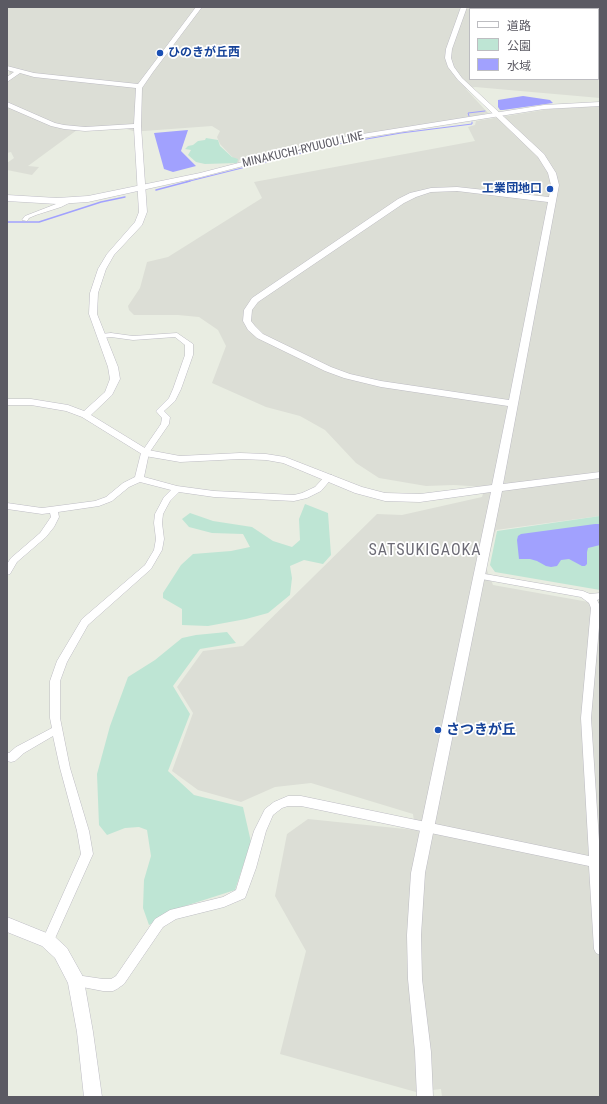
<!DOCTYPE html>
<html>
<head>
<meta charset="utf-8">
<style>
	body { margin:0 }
	#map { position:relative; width:607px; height:1104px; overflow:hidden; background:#e9ede2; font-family:"Roboto Condensed","Noto Sans JP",sans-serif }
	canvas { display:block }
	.frame { position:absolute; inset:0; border:8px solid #5b5a63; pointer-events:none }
	.legend { position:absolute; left:469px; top:8px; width:130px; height:72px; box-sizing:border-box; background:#fff; border:1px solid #bdbdc1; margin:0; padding:5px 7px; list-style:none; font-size:12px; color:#5b5a63 }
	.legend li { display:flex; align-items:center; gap:8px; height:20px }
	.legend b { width:20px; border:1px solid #bdbdc1 }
</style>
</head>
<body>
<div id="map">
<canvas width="607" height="1104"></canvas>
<div class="frame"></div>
<ul class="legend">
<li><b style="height:5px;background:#fff"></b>道路</li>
<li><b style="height:11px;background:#bee5d4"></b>公園</li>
<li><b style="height:11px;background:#a1a1fe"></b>水域</li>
</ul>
</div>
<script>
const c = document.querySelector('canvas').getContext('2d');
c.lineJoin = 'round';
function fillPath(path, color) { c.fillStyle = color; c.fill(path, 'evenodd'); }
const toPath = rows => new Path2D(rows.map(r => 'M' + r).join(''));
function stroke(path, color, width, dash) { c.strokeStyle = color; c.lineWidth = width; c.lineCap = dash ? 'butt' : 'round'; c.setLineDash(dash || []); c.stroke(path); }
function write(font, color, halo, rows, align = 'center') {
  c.font = font + ' "Roboto Condensed","Noto Sans JP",sans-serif'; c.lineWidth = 3.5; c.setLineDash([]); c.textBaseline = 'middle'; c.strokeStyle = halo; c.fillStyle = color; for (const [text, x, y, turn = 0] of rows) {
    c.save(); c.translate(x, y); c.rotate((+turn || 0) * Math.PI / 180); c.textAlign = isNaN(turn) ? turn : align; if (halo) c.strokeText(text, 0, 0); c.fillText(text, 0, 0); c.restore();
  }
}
fillPath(toPath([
	[7,7,600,7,600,98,475,87,466,89,488,113,461,119,345,137,255,158,240,159,238,163,220,144,217,137,220,131,212,126,144,131,133,131,124,128,77,130,28,166,39,167,32,175,7,170,7,163,14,158,11,152,7,153,7,78,10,76,9,71,7,71],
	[470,9,598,9,598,79,470,79],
	[600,106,600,516,496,530,486,568,493,585,600,604,600,1097,442,1097,441,1089,416,1092,280,1054,306,951,275,896,287,834,308,819,415,830,413,814,311,783,275,787,241,802,198,790,172,771,193,713,177,687,203,651,243,646,377,514,402,515,482,497,485,487,454,485,426,486,379,478,356,463,325,430,300,416,266,407,212,383,226,346,218,330,199,317,178,315,134,315,129,310,128,306,140,288,147,262,168,257,262,198,254,182,475,141,468,127,475,125,476,121,550,109]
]), '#dcded6');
fillPath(toPath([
	[206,138,218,140,220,146,232,157,238,159,237,163,205,164,196,162,188,155,191,150,185,149,188,146,193,145,198,141,205,140],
	[305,504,328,513,331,555,323,564,304,560,290,566,292,578,290,595,268,613,246,619,208,626,182,625,182,609,163,598,163,593,181,565,193,554,231,551,250,547,243,534,212,533,189,527,182,519,190,513,213,521,252,527,273,541,292,547,300,540,299,519],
	[600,516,600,590,495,572,490,565,497,531],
	[227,632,236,643,200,649,173,686,190,714,168,771,194,795,243,807,251,842,235,890,182,907,149,925,143,908,144,880,151,856,147,830,139,827,125,828,107,835,99,825,97,774,110,726,128,677,155,660,182,638,196,635]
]), '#bee5d4');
fillPath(toPath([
	[523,96,550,100,553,103,503,110,500,110,498,107,498,100],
	[188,130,181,151,196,166,173,172,164,169,154,133],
	[595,524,600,524,600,545,588,548,587,552,587,564,585,566,582,566,569,559,561,560,557,566,551,567,546,566,537,561,530,559,519,559,517,540,518,536,521,534]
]), '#a1a1fe');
stroke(toPath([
	[469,116,468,113,485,111],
	[186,182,338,144,401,133,472,124,472,122]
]), '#a1a1fe', 1);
stroke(toPath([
	[156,190,190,181],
	[7,222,39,222,101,202,125,197]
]), '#a1a1fe', 1.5);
const minor = toPath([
	[69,199,72,201,71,202,61,207,36,215,29,218,27,221,22,220,25,216,69,199],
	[111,333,133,336,177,333,193,344,193,355,181,389,175,401,164,411,170,417,169,424,149,453,144,477,177,486,214,491,294,495,302,493,315,487,326,475,332,475,333,477,321,491,307,498,294,501,214,497,179,492,170,501,163,514,162,523,164,539,162,550,151,569,88,625,67,662,60,681,60,718,70,768,89,831,93,854,52,945,48,947,44,945,42,941,81,854,77,831,60,768,53,736,24,753,15,761,11,762,7,761,7,753,9,753,16,747,52,728,50,718,50,681,57,661,82,619,145,565,154,550,156,539,154,523,155,514,164,497,171,490,140,482,129,487,112,501,99,506,58,512,59,517,54,527,46,537,17,562,10,574,7,575,7,564,11,558,40,533,51,517,50,513,42,514,7,509,7,503,42,508,95,501,106,497,123,483,135,477,141,453,161,424,162,418,156,411,169,398,173,389,185,355,185,345,175,337,133,340,111,337,101,338,97,336,101,334,111,333],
	[479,573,583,591,590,594,600,593,600,599,597,600,600,606,600,616,591,718,600,856,600,955,596,953,594,949,589,866,301,806,288,806,282,808,273,815,266,831,256,868,245,898,224,907,176,919,163,927,124,984,117,989,113,991,103,991,72,985,70,981,72,977,76,975,103,979,111,979,116,976,155,919,170,910,223,897,236,890,254,831,265,809,274,802,288,796,301,796,589,856,581,718,591,608,589,603,581,597,476,578,474,576,476,574,479,573]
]);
const tertiary = toPath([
	[196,7,202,7,153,72,142,88,141,126,147,212,142,225,114,255,106,269,98,293,97,314,118,367,120,379,112,395,91,415,148,450,180,456,240,453,266,454,285,457,362,487,385,493,420,494,492,485,508,406,381,387,344,378,325,371,257,338,248,330,243,321,244,310,252,298,398,199,410,193,431,188,457,187,549,197,551,185,548,173,538,157,458,80,448,67,445,58,446,49,461,7,467,7,452,49,451,58,454,67,462,78,544,154,556,173,559,185,503,484,600,472,600,478,502,491,425,873,421,935,422,979,431,1052,433,1097,417,1097,415,1052,408,979,407,935,411,873,491,492,420,502,385,501,355,493,283,463,266,460,240,459,180,462,145,456,82,417,66,411,31,405,7,405,7,399,31,399,68,405,84,411,105,392,110,379,108,367,89,314,90,293,98,269,107,254,135,222,139,212,134,128,85,131,64,129,51,126,7,107,7,102,55,123,64,125,85,127,134,124,136,88,34,77,20,73,7,82,7,77,14,72,7,70,7,66,34,73,138,84,196,7],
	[457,191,548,202,509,400,381,381,350,374,331,367,263,334,255,326,251,321,252,310,258,302,404,203,416,197,431,192,457,191]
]);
const secondary = toPath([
	[600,102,600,106,544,109,331,143,201,177,88,202,57,204,7,201,7,195,57,198,88,196,200,173,331,139,544,105,600,102],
	[7,917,54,936,67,948,82,975,84,981,93,1032,102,1097,84,1097,77,1032,68,983,55,958,42,946,7,932,7,917]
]);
stroke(minor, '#bdbcc3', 1);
stroke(tertiary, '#bdbcc3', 1);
stroke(secondary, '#bebdc5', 1);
fillPath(minor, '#fff');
fillPath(tertiary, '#fff');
fillPath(secondary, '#fff');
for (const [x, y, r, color] of [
	[160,53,4,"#1a4fb4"],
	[550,189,4,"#1a4fb4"],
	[438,730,4,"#1a4fb4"]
]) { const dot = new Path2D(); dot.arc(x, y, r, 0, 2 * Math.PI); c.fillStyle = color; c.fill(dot); stroke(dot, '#fff', 1.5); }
write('bold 12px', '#164399', '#fff', [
	["ひのきが丘西",168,53],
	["工業団地口",542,189,"right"]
], 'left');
write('12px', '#5b5a63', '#fff', [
	["MINAKUCHI-RYUUOU LINE",303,150,-13]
]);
write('bold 14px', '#164399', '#fff', [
	["さつきが丘",446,730]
], 'left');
c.letterSpacing = '1px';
write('16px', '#6c6b75', '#fff', [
	["SATSUKIGAOKA",425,551]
]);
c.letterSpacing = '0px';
</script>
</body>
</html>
